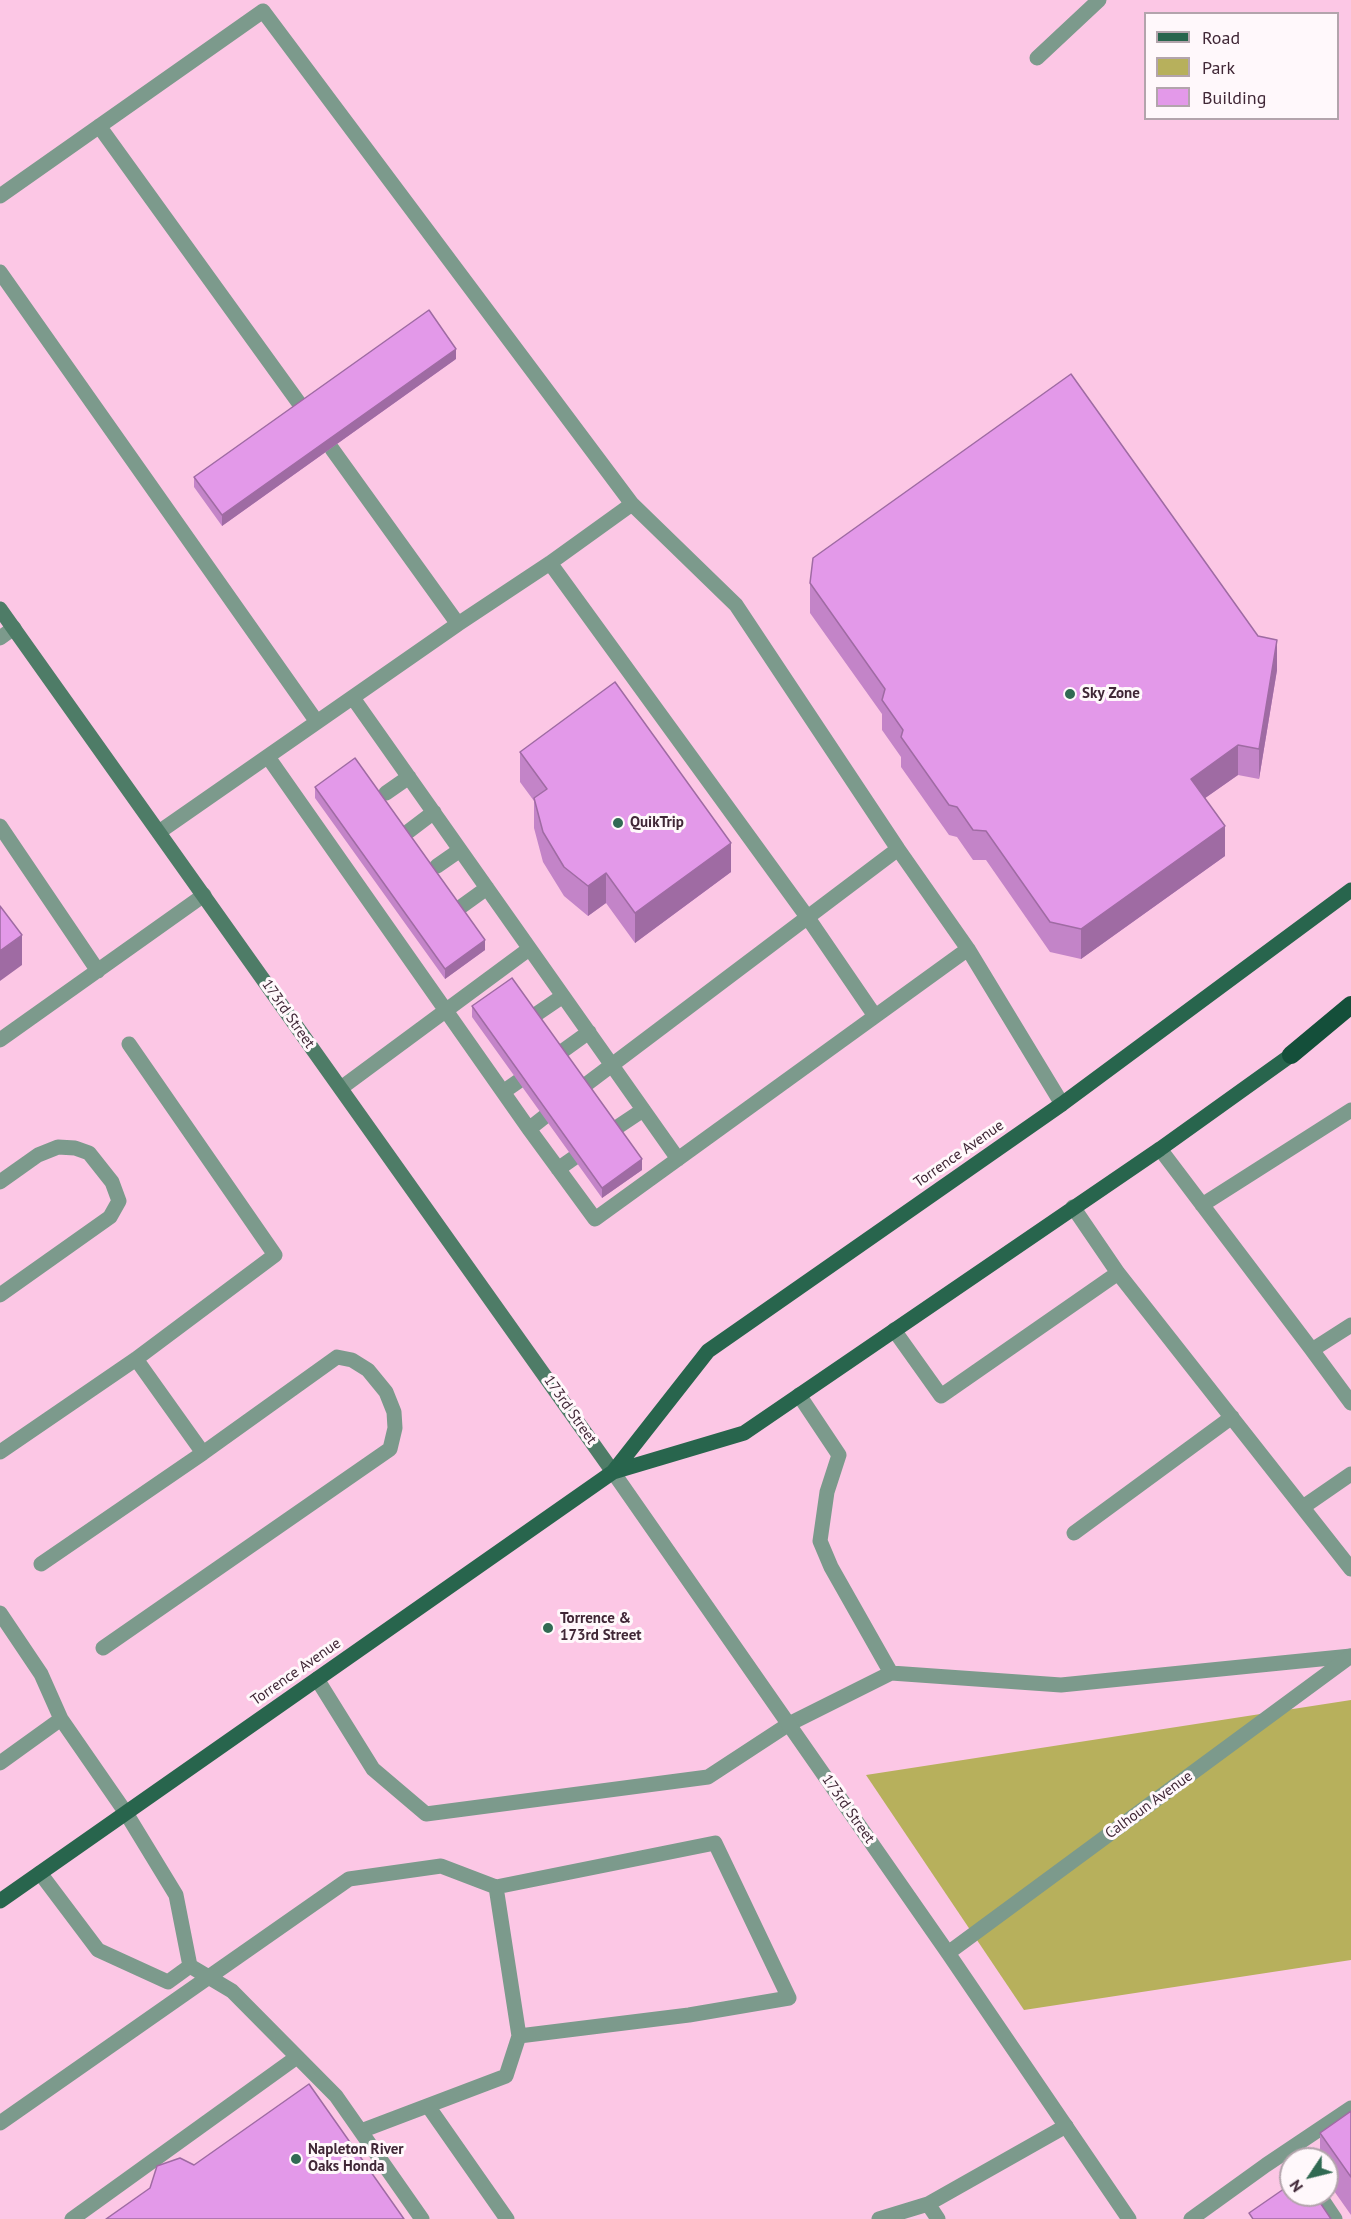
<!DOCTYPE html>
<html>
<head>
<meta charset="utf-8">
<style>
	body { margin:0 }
	#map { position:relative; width:1351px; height:2219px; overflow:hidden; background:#fcc7e5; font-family:"PT Sans",sans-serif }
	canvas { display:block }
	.legend { position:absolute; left:1144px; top:12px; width:195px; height:108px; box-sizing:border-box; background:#fff8fb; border:2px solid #b3a4ac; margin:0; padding:8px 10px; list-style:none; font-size:18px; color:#402736 }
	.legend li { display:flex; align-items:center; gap:12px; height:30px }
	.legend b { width:30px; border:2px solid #b3a4ac }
	.north { position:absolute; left:1279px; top:2147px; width:60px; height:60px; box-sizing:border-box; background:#fff8fb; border:2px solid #b3a4ac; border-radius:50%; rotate:235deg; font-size:16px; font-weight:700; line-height:24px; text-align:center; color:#402736 }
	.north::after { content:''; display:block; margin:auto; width:21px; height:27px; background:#316a53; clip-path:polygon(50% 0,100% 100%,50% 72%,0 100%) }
</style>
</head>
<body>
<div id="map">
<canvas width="1351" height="2219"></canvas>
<ul class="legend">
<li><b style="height:8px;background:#28654d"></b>Road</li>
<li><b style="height:16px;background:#b7b05c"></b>Park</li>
<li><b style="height:16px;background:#e399e9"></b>Building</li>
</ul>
<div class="north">N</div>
</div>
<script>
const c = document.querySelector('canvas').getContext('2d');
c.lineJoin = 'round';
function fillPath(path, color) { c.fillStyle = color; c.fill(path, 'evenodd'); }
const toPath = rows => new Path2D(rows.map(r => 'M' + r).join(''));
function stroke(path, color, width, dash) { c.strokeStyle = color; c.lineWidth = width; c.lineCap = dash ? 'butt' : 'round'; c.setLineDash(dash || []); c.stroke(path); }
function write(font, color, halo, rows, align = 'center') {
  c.font = font + ' "PT Sans",sans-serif'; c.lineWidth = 6; c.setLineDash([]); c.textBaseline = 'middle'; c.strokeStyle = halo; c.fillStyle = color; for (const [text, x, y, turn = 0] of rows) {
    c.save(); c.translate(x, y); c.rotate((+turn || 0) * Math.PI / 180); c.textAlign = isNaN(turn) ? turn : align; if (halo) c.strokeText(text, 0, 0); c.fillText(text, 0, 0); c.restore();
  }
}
fillPath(toPath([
	[1351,1700,1351,1960,1024,2010,866,1775]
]), '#b7b05c');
stroke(toPath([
	[1037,58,1099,0],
	[99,126,304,410],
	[0,196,263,11,632,504,736,605,898,849,968,949,1062,1104],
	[0,272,317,722],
	[332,449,458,624],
	[550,563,808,918,875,1016],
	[353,698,678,1159],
	[268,757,529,1129,595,1219,968,949],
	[386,793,409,777],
	[0,826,98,971],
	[409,831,434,812],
	[159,832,458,624,550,563,632,504],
	[437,866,460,850],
	[462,906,487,888],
	[538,1013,563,996],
	[0,1040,204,895],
	[564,1050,589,1032],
	[588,1083,898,849],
	[341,1088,529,949],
	[503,1092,523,1078],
	[619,1126,643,1110],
	[529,1129,548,1114],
	[1160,1149,1312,1350,1351,1325],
	[558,1169,578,1155],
	[0,1182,38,1155,58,1147,75,1148,89,1153,112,1182,119,1201,110,1217,0,1295],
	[1202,1205,1351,1110],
	[1073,1207,1118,1273,1351,1569],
	[894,1330,941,1396,1118,1273],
	[1312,1350,1351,1403],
	[799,1395,839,1455,827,1492,820,1541,831,1567,891,1673],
	[0,1452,136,1359,275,1255,129,1044],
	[1303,1507,1351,1474],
	[1074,1533,1232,1417],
	[41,1564,203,1453,136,1359],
	[0,1613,41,1674,61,1719,126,1813,176,1895,190,1966,232,1991,336,2096,422,2219],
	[103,1648,390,1449,395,1428,394,1412,386,1392,368,1370,352,1360,337,1357,203,1453],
	[317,1679,373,1769,426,1814,708,1777,789,1724,891,1673,1061,1685,1351,1656],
	[0,1763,61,1719],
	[40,1873,98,1950,168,1982,190,1966],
	[496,1887,715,1843,789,1998,689,2015,519,2036],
	[428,2106,507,2219],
	[0,2123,349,1879,441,1866,496,1887,519,2036,506,2076,361,2131],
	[1319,2195,1335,2219],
	[928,2204,938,2219],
	[72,2219,297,2057],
	[879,2219,928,2204,1066,2126],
	[1191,2219,1266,2165,1351,2108]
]), '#7c9a8c', 15);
stroke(toPath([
	[0,638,14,628],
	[613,1472,948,1953,1129,2219],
	[948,1953,1351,1656]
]), '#7c9a8c', 15);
stroke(toPath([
	[0,609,613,1472]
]), '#4e7c67', 15);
stroke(toPath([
	[613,1472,744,1433,1160,1149,1301,1048],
	[0,1901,613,1472,708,1351,1062,1104,1351,890]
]), '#28654d', 15);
stroke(toPath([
	[1291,1055,1351,1005]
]), '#144f3a', 18);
fillPath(toPath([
	[456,359,222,526,194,487,194,477],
	[810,583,1277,670,1259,779,1238,775,1205,798,1225,856,1081,959,1050,952,986,860,973,860,957,837,949,835,901,767,901,757,882,730,882,714,810,613],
	[520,752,731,872,635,943,606,903,588,916,564,896,543,862,534,828,534,801,520,782],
	[315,787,485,950,445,979,315,798],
	[472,1006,642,1170,602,1198,472,1017],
	[1351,2111,1351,2215,1327,2181,1327,2159,1320,2159,1320,2133]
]), '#c384c8');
fillPath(toPath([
	[456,349,456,359,222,526,222,515],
	[1277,640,1277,670,1259,779,1259,749],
	[1238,745,1238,775,1191,808,1191,779],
	[1225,826,1225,856,1081,959,1081,929],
	[731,843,731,872,635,943,635,913],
	[606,873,606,903,588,916,588,886],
	[22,935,22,965,0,981,0,951],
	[485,940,485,950,445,979,445,969],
	[642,1159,642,1170,602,1198,602,1188]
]), '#9f6ba3');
const building = toPath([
	[429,310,456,349,222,515,194,477,429,310],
	[1071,374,1258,636,1277,640,1259,749,1238,745,1191,779,1225,826,1081,929,1050,922,986,831,973,830,957,807,949,805,901,737,903,730,882,700,885,689,810,583,813,558,1071,374],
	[615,682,731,843,635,913,606,873,588,886,564,867,543,832,534,798,547,789,520,752,615,682],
	[355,758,485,940,445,969,315,787,355,758],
	[0,906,22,935,0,951,0,906],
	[512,978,642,1159,602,1188,472,1006,512,978],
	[309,2084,404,2219,106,2219,150,2188,157,2166,180,2158,194,2165,309,2084],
	[1351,2111,1351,2177,1320,2133,1351,2111],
	[1291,2184,1291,2195,1315,2195,1331,2219,1253,2219,1249,2213,1291,2184]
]);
fillPath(building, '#e399e9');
stroke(building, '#9f6ba3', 1.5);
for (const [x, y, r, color] of [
	[1070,694,6,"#316a53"],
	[618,823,6,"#316a53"],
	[548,1628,6,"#316a53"],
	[296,2159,6,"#316a53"]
]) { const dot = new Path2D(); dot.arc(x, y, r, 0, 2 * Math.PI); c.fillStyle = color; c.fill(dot); stroke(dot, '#fff8fb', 2); }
write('bold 15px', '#402736', '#fff8fb', [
	["Sky Zone",1082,694],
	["QuikTrip",630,823],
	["Torrence &",560,1619],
	["173rd Street",560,1636],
	["Napleton River",308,2150],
	["Oaks Honda",308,2167]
], 'left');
write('15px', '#402736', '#fff8fb', [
	["173rd Street",288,1014,55],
	["Torrence Avenue",959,1154,-35],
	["173rd Street",570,1410,55],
	["Torrence Avenue",296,1672,-35],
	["Calhoun Avenue",1149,1805,-36],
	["173rd Street",848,1809,55]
]);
</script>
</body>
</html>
